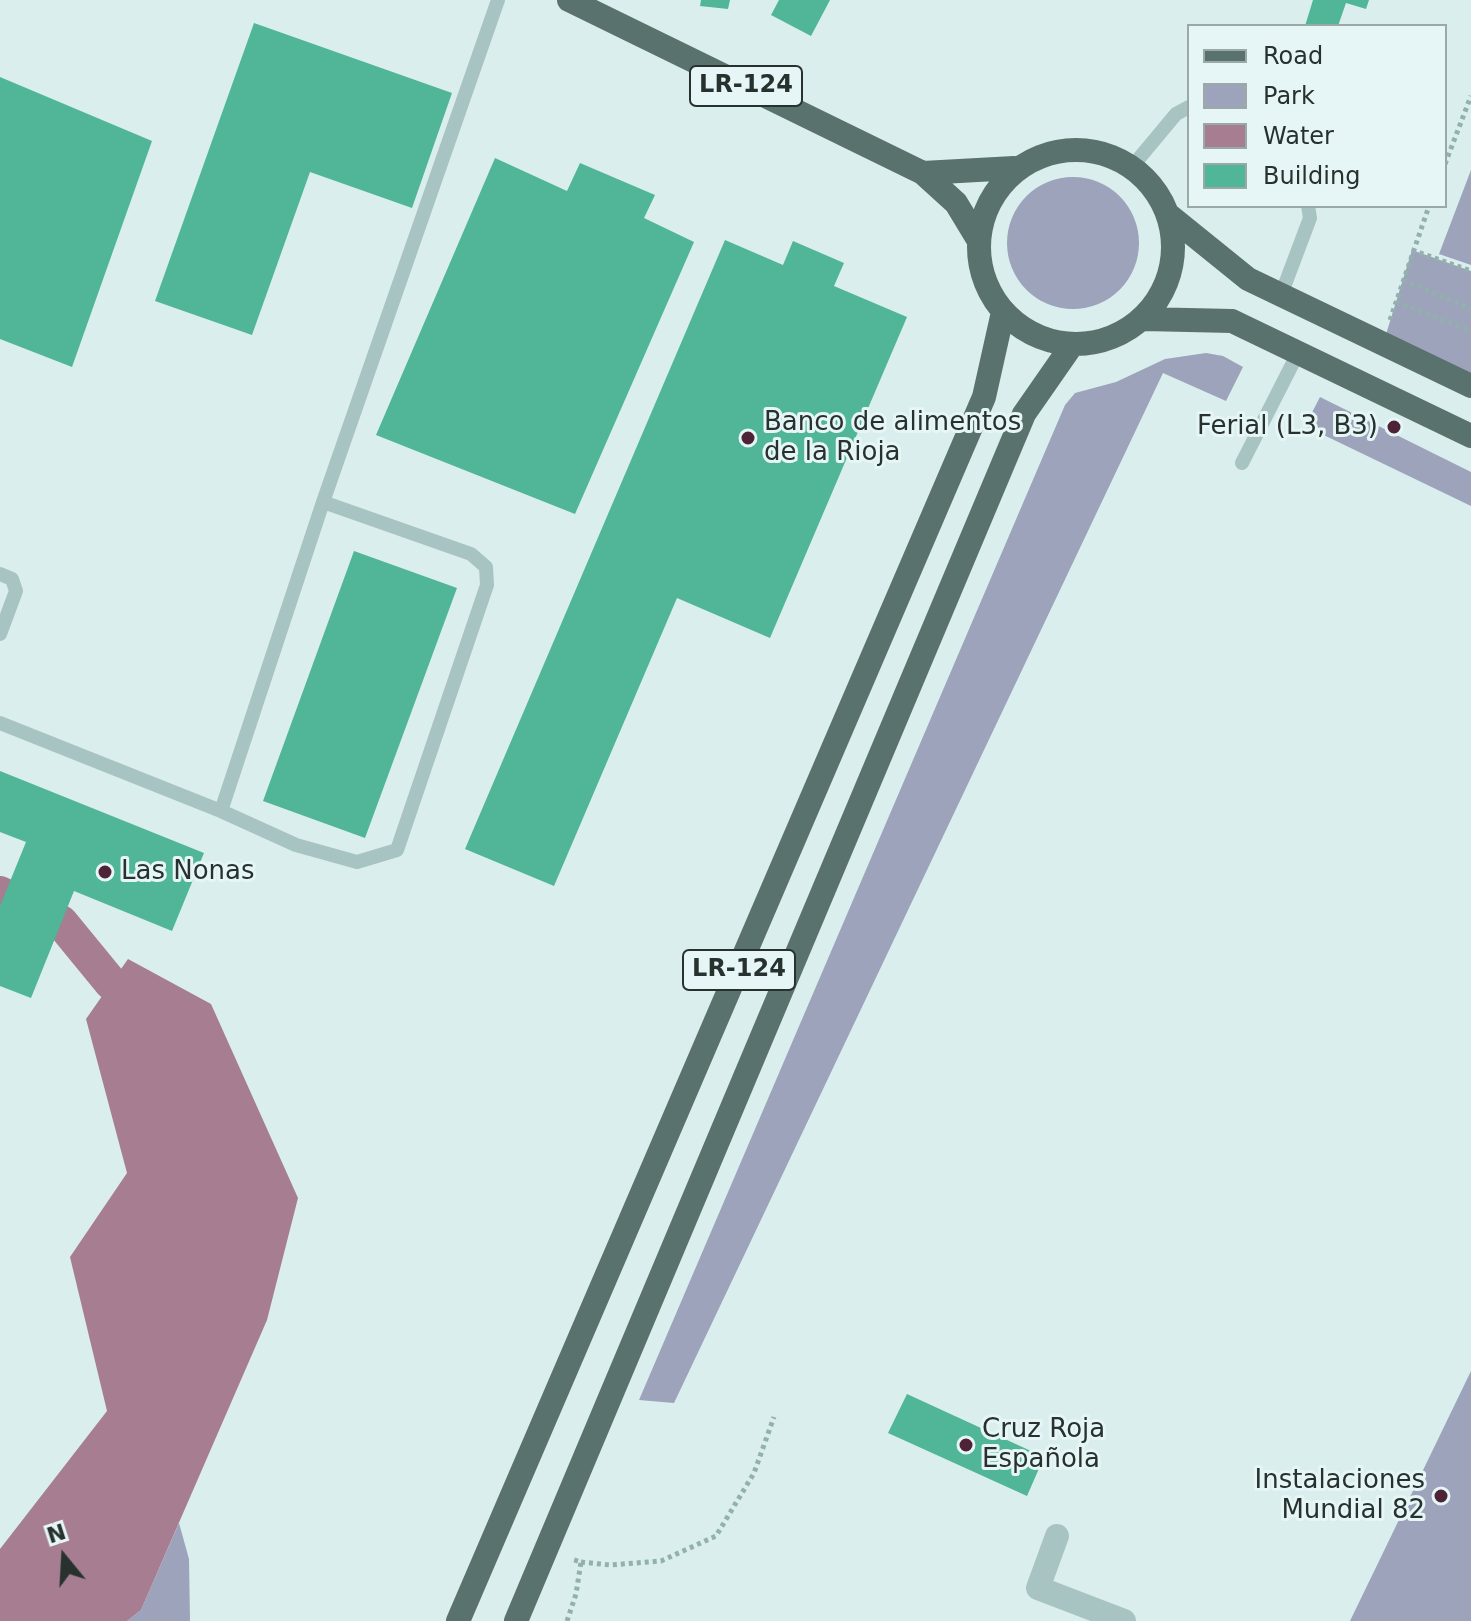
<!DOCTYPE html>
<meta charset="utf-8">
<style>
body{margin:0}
#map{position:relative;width:1471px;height:1621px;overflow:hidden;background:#daeeed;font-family:"DejaVu Sans",sans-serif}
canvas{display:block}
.legend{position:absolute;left:1187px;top:24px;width:260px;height:184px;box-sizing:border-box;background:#e6f6f6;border:2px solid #9aa8a6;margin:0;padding:10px 14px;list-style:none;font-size:24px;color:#27322f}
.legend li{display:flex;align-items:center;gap:16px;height:40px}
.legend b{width:40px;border:2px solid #9aa8a6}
.north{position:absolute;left:24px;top:1517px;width:80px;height:80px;-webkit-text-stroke:6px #e6f6f6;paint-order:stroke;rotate:342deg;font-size:22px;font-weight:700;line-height:32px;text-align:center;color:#27322f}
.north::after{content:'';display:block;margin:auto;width:28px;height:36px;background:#27322f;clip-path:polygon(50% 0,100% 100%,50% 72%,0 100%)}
</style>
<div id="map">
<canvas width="1471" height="1621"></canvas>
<ul class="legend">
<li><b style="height:10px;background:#5a726d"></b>Road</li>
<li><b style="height:22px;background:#9ca3bb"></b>Park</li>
<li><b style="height:22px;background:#a77d92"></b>Water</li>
<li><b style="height:22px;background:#50b697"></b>Building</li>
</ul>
<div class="north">N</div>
</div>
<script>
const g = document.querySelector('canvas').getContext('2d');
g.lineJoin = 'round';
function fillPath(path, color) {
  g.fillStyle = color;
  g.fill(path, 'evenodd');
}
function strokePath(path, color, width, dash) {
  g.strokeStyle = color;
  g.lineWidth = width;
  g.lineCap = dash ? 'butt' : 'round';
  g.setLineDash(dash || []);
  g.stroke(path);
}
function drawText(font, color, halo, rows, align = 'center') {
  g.font = font + ' "DejaVu Sans",sans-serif';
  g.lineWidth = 6;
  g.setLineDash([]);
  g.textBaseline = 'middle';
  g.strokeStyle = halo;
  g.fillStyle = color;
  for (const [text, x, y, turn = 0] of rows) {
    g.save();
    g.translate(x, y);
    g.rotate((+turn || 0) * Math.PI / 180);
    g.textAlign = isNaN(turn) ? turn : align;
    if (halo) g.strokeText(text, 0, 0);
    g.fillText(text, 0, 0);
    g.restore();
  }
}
fillPath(new Path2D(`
 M1471,170V265L1439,254Z
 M1007 243a66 66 0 1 1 132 0a66 66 0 1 1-132 0Z
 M1412,250L1471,271V386L1383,344Z
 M1206,353L1223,356L1243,367L1226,401L1163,373L674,1403L639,1400L1065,405L1075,393L1116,382L1165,359Z
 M1320,397L1471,472V506L1305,426Z
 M1471,1371V1621H1350Z
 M179,1523L189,1559L190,1621H127L141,1610Z`), '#9ca3bb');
fillPath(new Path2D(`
 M128,959L211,1004L298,1198L267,1320L141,1610L127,1621H0V1549L107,1411L70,1257L127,1173L86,1019Z`), '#a77d92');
strokePath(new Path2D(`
 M0,893L61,922L111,983`), '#a77d92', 34);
fillPath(new Path2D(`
 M701,0H730L728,9L700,6Z
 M779,0H830L811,36L771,15Z
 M1313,0H1369L1366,9L1346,3L1338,26H1305Z
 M254,23L452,93L412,208L310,172L252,335L155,301Z
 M0,77L152,141L72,367L0,339Z
 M495,158L567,191L580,163L655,195L644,218L694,242L575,514L376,435Z
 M725,240L783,265L793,241L844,263L834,286L907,317L770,638L677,598L554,886L465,849Z
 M354,551L457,588L365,838L263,801Z
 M0,771L204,853L172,931L74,891L31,998L0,986V906L26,842L0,832Z
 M907,1394L1044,1457L1027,1496L888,1433Z`), '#50b697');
strokePath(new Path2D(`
 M1445,164L1471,96
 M1412,250L1471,271
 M1403,280L1471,309
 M1396,302L1471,331
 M1390,320L1429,206
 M581,1562L610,1565L661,1561L716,1536L754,1473L774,1417
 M567,1621L576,1594L581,1562L571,1559`), '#92b0ac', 5, [4, 4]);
strokePath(new Path2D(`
 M1131,168L1176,114L1189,107
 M1281,295L1310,218L1308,206
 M1242,463L1298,353
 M0,574L12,579L16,591L0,634
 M0,723L221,811L296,845L357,862L397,850L487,585L486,567L471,554L323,502
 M221,811L323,502L498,0`), '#a8c4c2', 14);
strokePath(new Path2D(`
 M1057,1536L1038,1588L1124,1621`), '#a8c4c2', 24);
strokePath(new Path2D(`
 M569,0L923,173L1014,168
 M979 247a97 97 0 1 1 194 0a97 97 0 1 1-194 0Z
 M923,173L956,203L979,241
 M1170,216L1248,279L1471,386
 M1144,319L1232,321L1471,436
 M458,1621L984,397L1003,312
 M516,1621L1024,414L1072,345`), '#5a726d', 24);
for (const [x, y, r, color] of [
 [1394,427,8,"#4e2237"],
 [748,438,8,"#4e2237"],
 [105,872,8,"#4e2237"],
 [966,1445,8,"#4e2237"],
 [1441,1496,8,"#4e2237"]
]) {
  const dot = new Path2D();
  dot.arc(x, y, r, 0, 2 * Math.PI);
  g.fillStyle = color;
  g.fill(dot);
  strokePath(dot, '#e6f6f6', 3);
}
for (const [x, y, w] of [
 [746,86,112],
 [739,970,112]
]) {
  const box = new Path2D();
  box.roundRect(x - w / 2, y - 20, w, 40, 6);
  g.fillStyle = '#e6f6f6';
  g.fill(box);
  strokePath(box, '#27322f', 2);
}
drawText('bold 24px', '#27322f', null, [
 ["LR-124",746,86],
 ["LR-124",739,970]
]);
drawText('26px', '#27322f', '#e6f6f6', [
 ["Banco de alimentos",764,423],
 ["de la Rioja",764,453],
 ["Ferial (L3, B3)",1378,427,"right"],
 ["Las Nonas",121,872],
 ["Cruz Roja",982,1430],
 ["Española",982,1460],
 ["Instalaciones",1425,1481,"right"],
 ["Mundial 82",1425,1511,"right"]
], 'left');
</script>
